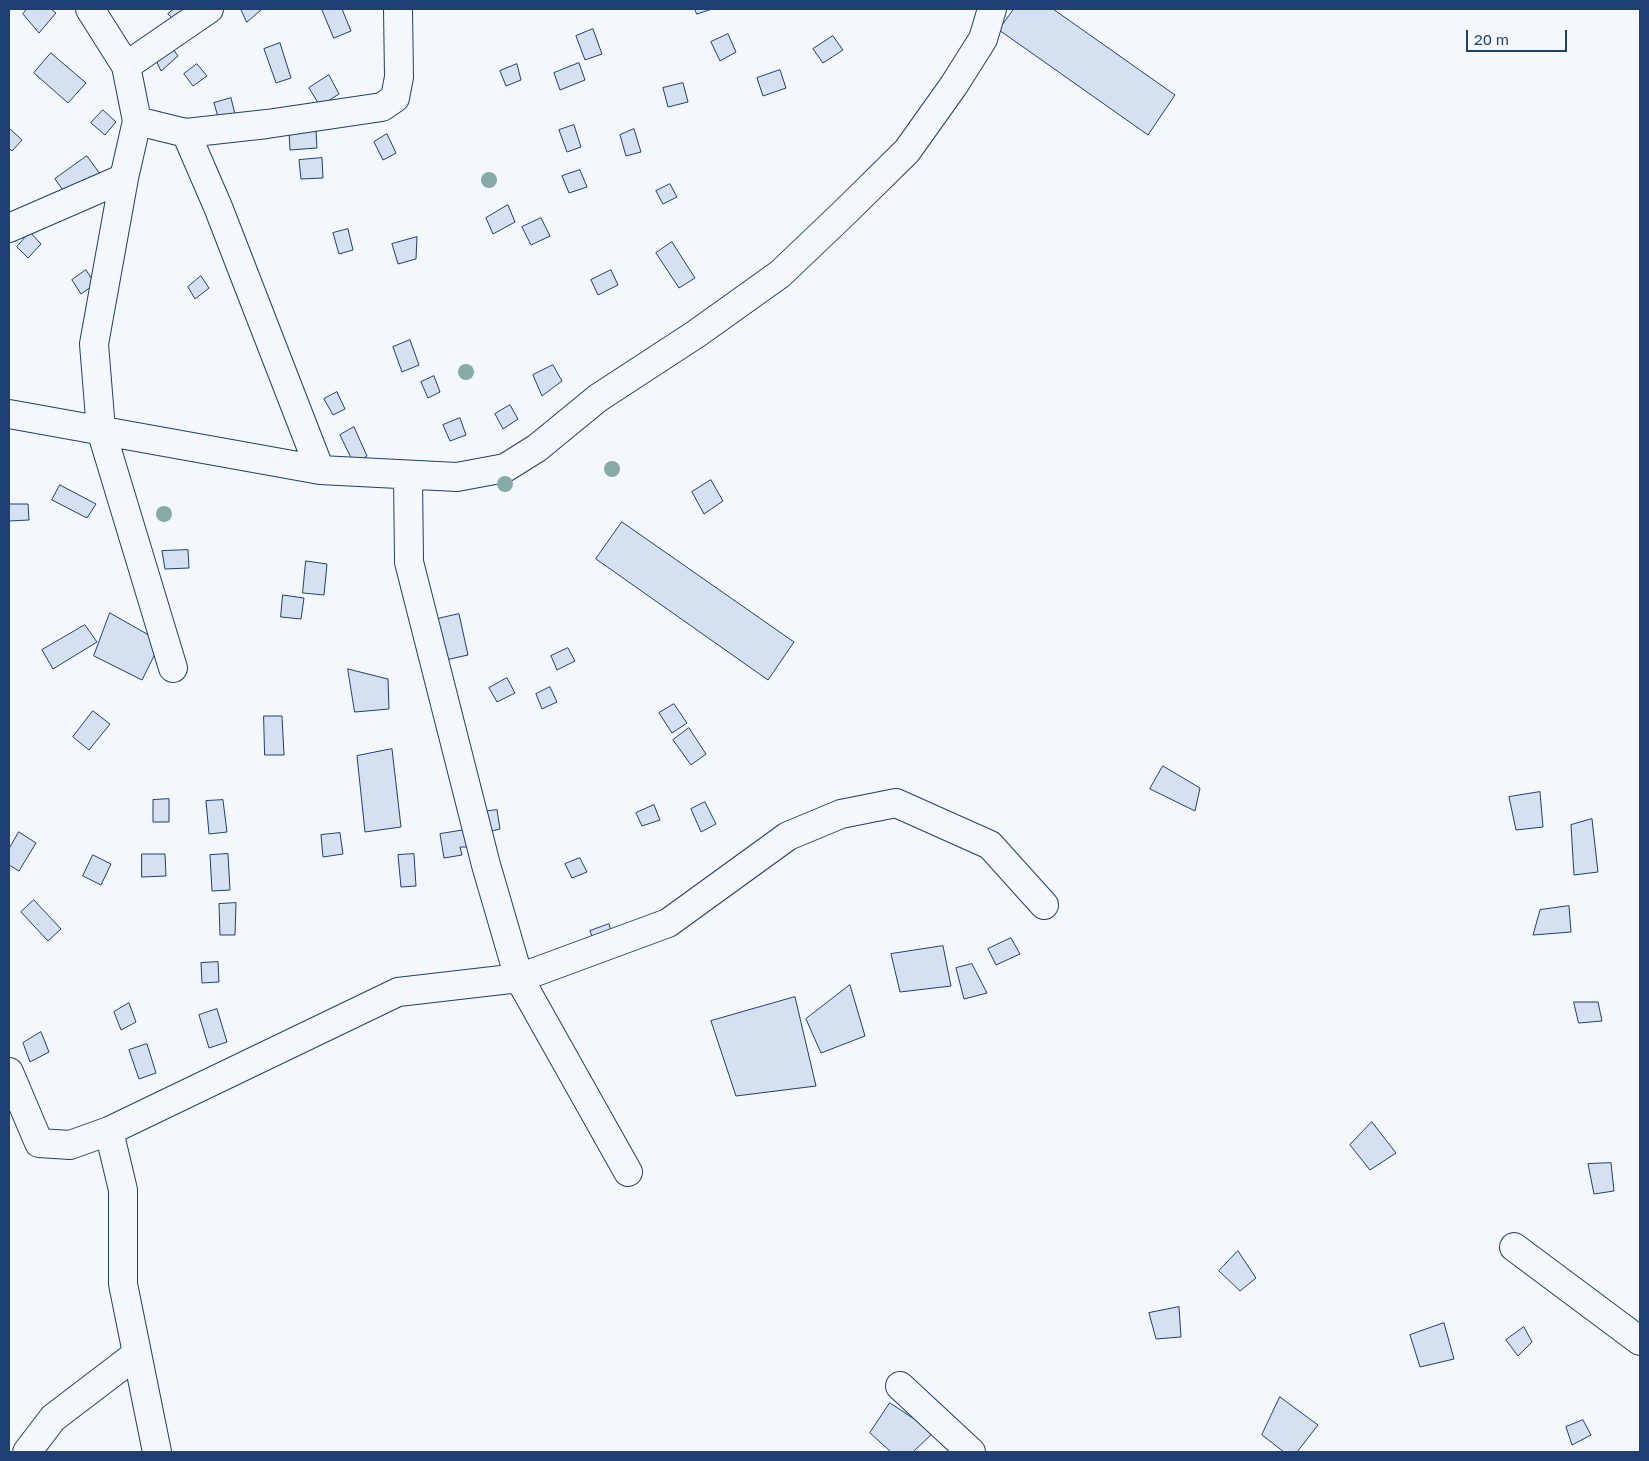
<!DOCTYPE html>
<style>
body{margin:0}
#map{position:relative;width:1649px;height:1461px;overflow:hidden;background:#f4f7fb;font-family:"Golos Text",sans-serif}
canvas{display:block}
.frame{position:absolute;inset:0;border:10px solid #1d3f73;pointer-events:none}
.scale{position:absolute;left:1466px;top:30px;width:101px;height:22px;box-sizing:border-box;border:2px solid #1d3f73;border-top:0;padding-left:6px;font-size:15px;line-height:18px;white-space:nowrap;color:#1d3f73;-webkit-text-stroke:4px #f4f7fb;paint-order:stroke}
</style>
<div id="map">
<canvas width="1649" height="1461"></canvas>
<div class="frame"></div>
<div class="scale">20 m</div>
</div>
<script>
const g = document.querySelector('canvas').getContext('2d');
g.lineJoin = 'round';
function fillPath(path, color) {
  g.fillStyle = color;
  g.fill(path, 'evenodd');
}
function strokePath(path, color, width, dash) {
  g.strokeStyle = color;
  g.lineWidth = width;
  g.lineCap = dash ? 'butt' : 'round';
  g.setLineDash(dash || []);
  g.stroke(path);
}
const building = new Path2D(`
 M27,9H51L56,13L39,33L23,14Z
 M174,9H190L179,25L168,14Z
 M241,9H261V10L247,22Z
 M322,9H342L351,31L334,38Z
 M695,9H712L697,14Z
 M1014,9H1053L1175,95L1148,135L999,30Z
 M593,29L602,54L585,60L576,36Z
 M728,34L736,52L720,61L711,42Z
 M833,36L843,50L823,63L813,49Z
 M168,42L178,56L161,71L153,54Z
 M280,43L291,78L276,83L264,49Z
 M51,53L86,83L68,103L34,73Z
 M579,63L585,80L560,90L554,73Z
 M197,64L207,76L193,86L184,74Z
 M517,64L521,80L506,86L500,71Z
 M780,70L786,88L763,96L757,78Z
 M329,75L339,94L320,106L309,88Z
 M683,83L688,102L668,107L663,88Z
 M231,98L236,118L220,124L214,103Z
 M103,110L116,122L105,135L91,123Z
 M574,125L581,147L567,152L559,130Z
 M9,128L22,140L12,151L9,148Z
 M634,129L641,152L626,156L620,135Z
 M316,130L317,148L290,150L289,132Z
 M387,134L396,153L383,160L374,142Z
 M87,156L100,174L68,197L55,179Z
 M322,158L323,178L301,179L299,160Z
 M580,170L587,187L569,193L562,176Z
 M670,184L677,197L663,204L656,191Z
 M508,205L515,222L493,234L486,218Z
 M541,218L550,236L531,245L522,227Z
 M348,229L353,250L339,254L333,233Z
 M30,232L41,244L28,258L17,247Z
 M417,237L416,259L398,264L392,244Z
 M672,242L695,278L679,288L656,253Z
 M86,270L95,284L81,294L72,280Z
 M611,270L618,285L598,295L591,280Z
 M201,276L209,288L195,299L188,287Z
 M410,340L419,365L402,372L393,347Z
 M553,365L562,381L542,396L533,375Z
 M434,376L440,392L428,398L421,382Z
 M337,392L345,409L333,415L324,399Z
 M510,405L518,419L503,429L495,414Z
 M460,418L466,435L450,441L443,425Z
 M354,427L367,456L354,464L340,435Z
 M711,480L723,501L704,514L692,492Z
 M60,485L96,504L87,518L52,500Z
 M9,504H28L29,520L9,521Z
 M622,522L794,642L768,680L596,559Z
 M188,550L189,568L165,569L162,551Z
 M306,561L327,564L324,595L303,593Z
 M283,595L304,598L301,619L281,617Z
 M110,613L161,642L142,680L94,656Z
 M459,614L468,655L441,661L433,620Z
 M85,625L97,642L53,669L42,650Z
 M568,648L575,661L557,670L551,656Z
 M348,669L388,679L389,709L355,712Z
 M507,678L515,693L497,702L489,688Z
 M550,687L557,702L542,709L536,694Z
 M674,704L687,723L672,733L659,713Z
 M93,711L110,724L89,750L73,737Z
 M264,716H282L284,755H265Z
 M689,728L706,754L691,765L673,740Z
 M392,749L401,827L365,832L357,756Z
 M1163,766L1200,788L1195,811L1150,789Z
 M1540,792L1543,827L1516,830L1509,797Z
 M169,799V822H153V800Z
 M223,800L227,832L209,834L206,801Z
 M705,802L716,824L701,832L691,809Z
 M654,805L660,820L642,826L636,813Z
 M497,810L500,829L483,833L480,812Z
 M1592,819L1598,872L1574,875L1571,825Z
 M465,830L467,847H460L462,855L444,858L440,834Z
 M19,832L36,843L19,871L9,865V849Z
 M340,833L343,854L323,857L321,835Z
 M142,854H165L166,876L142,877Z
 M228,854L230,890L212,891L210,855Z
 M414,854L416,886L401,887L398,855Z
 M93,855L111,864L101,885L83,876Z
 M580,858L587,872L572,878L565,864Z
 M34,900L61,929L48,941L21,912Z
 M236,903L235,935H220L219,904Z
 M1569,906L1571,932L1533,935L1540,910Z
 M609,924L613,937L595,944L590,931Z
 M1011,938L1020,954L996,965L988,949Z
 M943,946L951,986L900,992L891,954Z
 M218,962L219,982L202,983L201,963Z
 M972,964L987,993L964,999L956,968Z
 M850,985L865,1036L821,1053L806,1019Z
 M795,997L816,1086L736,1096L711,1021Z
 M1574,1002H1598L1602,1021L1579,1023Z
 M129,1003L136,1022L121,1030L114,1012Z
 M217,1009L227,1042L209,1048L199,1015Z
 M41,1032L49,1052L30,1062L23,1043Z
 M147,1044L156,1073L139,1079L129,1050Z
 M1372,1122L1396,1153L1370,1170L1350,1145Z
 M1611,1163L1614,1191L1594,1194L1588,1164Z
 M1238,1251L1256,1278L1240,1291L1219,1271Z
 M1179,1307L1181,1337L1156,1339L1149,1313Z
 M1444,1323L1454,1359L1420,1367L1410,1335Z
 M1524,1327L1532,1342L1518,1356L1506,1340Z
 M1280,1397L1318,1425L1297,1452H1284L1262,1435Z
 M890,1403L934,1432L913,1452H891L870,1433Z
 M1583,1420L1591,1435L1572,1445L1566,1427Z`);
fillPath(building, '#d5e0f0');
strokePath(building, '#1d3f73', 1);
const minor = new Path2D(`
 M90,9L126,66L137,121L186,133L218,207L320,470L457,477L505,468L537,448L598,398L696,334L780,274L844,213L907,151L954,85L983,39L992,9
 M126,66L209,9
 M137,121L124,178L94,344L101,430L173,668
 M186,133L267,124L382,107L395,98L399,77L398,9
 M9,228L124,178
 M9,414L320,470
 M408,476L409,562L486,865L519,978L628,1172
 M9,1072L39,1143L70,1145L109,1131L398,992L519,978L668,923L788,836L841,814L896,803L990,845L1044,905
 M109,1131L123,1190V1284L157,1452
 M1514,1247L1640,1341
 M900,1386L971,1452
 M27,1452L53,1418L137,1354`);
strokePath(minor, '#1d3f73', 30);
strokePath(minor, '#f4f7fb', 28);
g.fillStyle = '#86aba6';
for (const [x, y] of [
 [489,180],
 [466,372],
 [612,469],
 [505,484],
 [164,514]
]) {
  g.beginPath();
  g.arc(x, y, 8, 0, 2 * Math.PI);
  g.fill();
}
</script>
